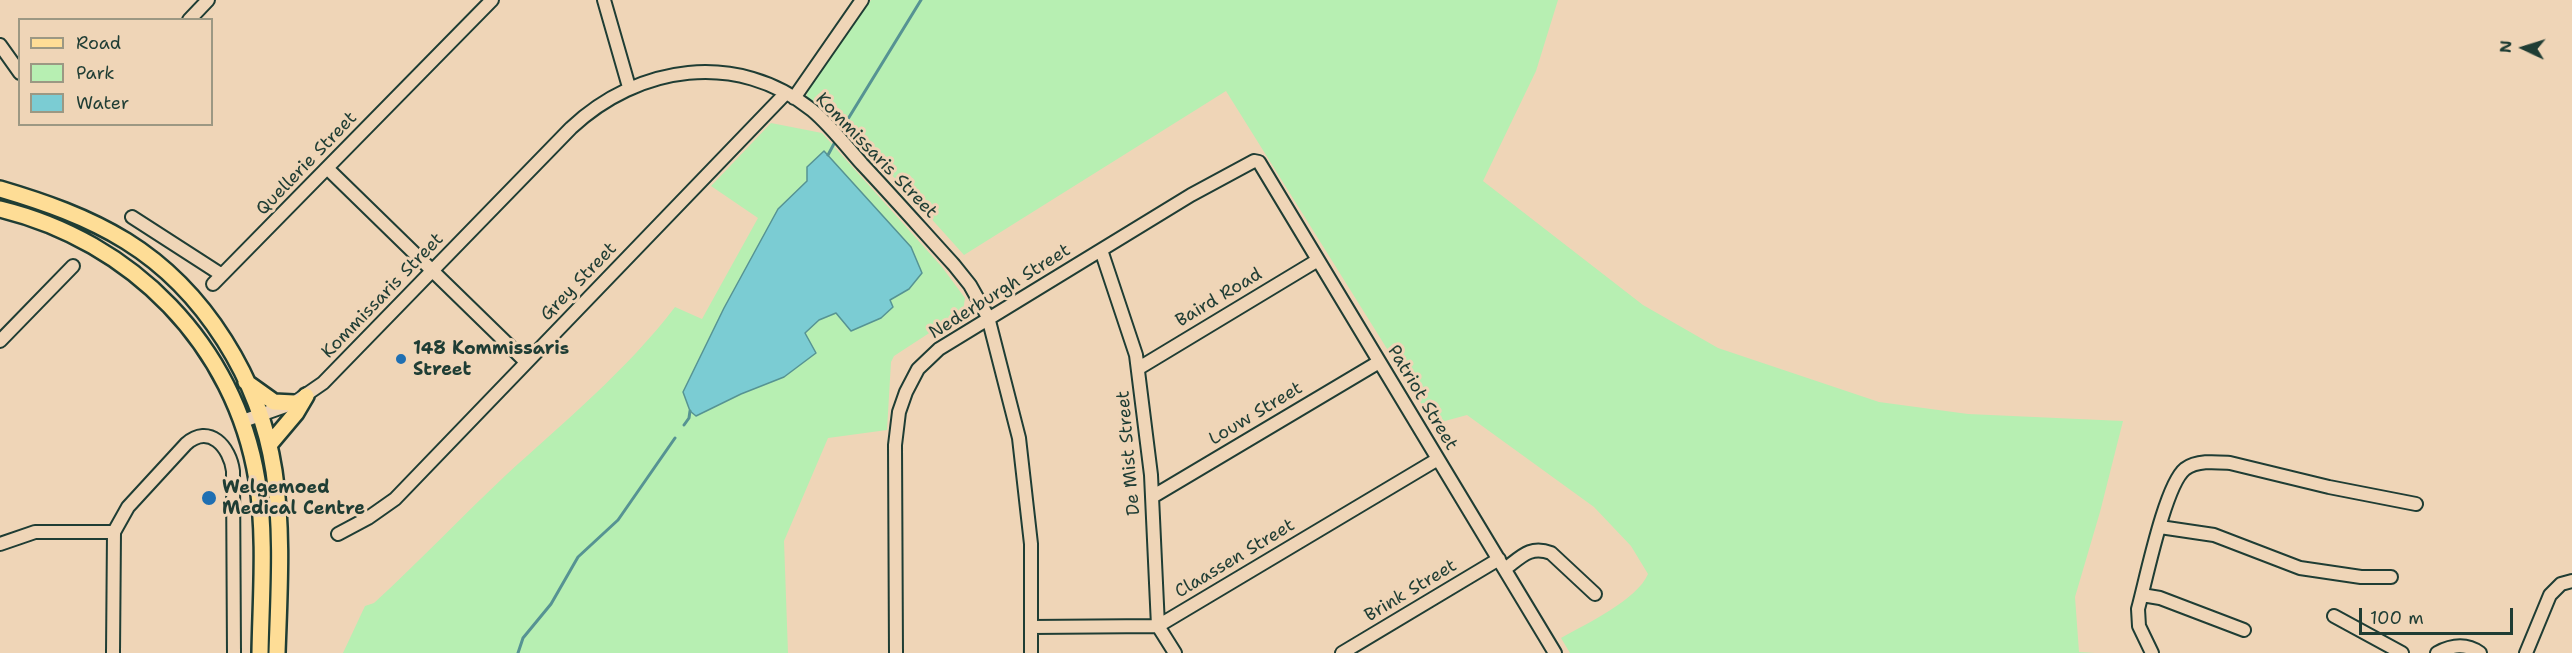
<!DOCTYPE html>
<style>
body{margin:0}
#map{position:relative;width:2572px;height:653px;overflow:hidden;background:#efd5b7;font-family:"Shantell Sans",sans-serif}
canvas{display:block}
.legend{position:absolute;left:18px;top:18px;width:195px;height:108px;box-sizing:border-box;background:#efd5b7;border:2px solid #9c9883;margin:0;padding:8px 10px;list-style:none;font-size:18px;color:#1f3d34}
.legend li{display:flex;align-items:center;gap:12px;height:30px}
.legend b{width:30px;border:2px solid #9c9883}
.north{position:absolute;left:2494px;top:18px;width:60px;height:60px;-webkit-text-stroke:4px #efd5b7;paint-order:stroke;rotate:274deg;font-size:16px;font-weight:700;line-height:24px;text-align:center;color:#1f3d34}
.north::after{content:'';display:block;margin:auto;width:21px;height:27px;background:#1f3d34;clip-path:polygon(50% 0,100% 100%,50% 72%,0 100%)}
.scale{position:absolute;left:2359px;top:608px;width:154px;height:27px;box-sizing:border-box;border:3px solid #1f3d34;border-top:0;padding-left:8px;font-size:18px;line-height:21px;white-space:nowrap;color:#1f3d34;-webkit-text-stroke:4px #efd5b7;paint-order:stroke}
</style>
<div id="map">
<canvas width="2572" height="653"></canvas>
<ul class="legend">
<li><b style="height:8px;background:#fedd96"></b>Road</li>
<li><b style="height:16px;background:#b7efb2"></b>Park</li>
<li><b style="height:16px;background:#7bccd3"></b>Water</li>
</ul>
<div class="north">N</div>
<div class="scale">100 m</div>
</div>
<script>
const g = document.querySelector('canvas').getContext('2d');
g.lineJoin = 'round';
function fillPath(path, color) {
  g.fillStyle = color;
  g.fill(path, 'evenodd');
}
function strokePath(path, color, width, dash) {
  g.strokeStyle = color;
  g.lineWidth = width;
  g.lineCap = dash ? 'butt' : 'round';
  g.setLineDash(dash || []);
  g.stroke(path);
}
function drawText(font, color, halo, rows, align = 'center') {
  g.font = font + ' "Shantell Sans",sans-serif';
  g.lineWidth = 6;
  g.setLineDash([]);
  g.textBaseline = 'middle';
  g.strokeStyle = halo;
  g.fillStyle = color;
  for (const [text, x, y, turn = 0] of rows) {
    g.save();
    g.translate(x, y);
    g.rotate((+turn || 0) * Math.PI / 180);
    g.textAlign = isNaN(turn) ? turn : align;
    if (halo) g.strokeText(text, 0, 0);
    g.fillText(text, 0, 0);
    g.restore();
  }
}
fillPath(new Path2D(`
 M871,0H1558L1536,71L1483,181L1643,305L1718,348L1879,402L1968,414L2123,421L2100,512L2075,597L2079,652L2095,653H1570L1561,638C1586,624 1637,600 1648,574L1631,546L1594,507L1467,415L1434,424L1226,91L964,255L863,143L852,145C844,133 808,103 807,97C804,86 861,15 871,0Z
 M771,123L822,133L942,267L965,298L963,311L894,356L891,362L887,430L828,438L784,541L788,653H343L365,606L374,603C419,562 461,517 506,475C564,422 627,370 675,307L702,319L758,218L711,186Z`), '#b7efb2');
const water = new Path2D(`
 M824,151L911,247L922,273L909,289L890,300L893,307L881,318L851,331L836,313L819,320L805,333L816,353L784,377L741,394L696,416L690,411L683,392L724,308L778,209L807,181V167Z`);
fillPath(water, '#7bccd3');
strokePath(water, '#569393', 1.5);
strokePath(new Path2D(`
 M840,132L921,0
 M828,155L836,140
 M684,425L689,418L690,411
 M518,653L523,638L551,604L578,557L618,520L675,438`), '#569393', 3);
const minor = new Path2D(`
 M604,0L629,87
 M189,20L208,0
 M0,45L20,73
 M794,98L862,0
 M328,169L526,362
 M132,217L222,275
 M1101,250L1136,355L1151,475L1158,626L1175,653
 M213,284L492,0
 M0,341L73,266
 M1139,368L1318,260
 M243,421L294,403L323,383L571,128C638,65 737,50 812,110C830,125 846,146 862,164C893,197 923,231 954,265L970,285L988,317L1019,438L1031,544V653
 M1152,497L1379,362
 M2160,527L2214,535L2300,568L2361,577H2391
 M338,534L368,518L395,499L785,94
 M0,544L35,532H114
 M1505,569C1521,557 1530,545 1551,553L1595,594
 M2142,595L2160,598L2244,630
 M2334,616L2402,653
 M1031,627L1158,626L1438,459
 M113,653L114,532L128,507L186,444C209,423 230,447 233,471L234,653
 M896,653L895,445L899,412L906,392L918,369L939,349L1191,195L1254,161L1259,162L1555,653
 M1342,653L1499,559
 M2152,653L2139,626L2138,609C2146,580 2165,485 2185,469C2197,460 2216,462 2230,463L2329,487L2416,504
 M2437,653C2452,645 2466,643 2480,653
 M2526,653L2550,595L2561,584L2572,581`);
const major = new Path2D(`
 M0,189C44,202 87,217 126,241C205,290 260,380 274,471C283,531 279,593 277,653
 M0,209C132,241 235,345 257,480C266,536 261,596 260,653
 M246,382L274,402L294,403
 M269,445L296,413L306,396`);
strokePath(minor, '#1f3d34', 16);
strokePath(major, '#1f3d34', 20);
strokePath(minor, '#efd5b7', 12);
strokePath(major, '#fedd96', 15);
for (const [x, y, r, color] of [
 [401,359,6,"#1f6fb2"],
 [209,498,8,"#1f6fb2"]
]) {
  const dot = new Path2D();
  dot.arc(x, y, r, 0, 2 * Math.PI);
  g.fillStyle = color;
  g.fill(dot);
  strokePath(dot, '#efd5b7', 2);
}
drawText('18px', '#1f3d34', '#efd5b7', [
 ["Kommissaris Street",876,156,46],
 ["Quellerie Street",307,164,-46],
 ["Grey Street",579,282,-46],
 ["Nederburgh Street",1000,292,-32],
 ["Kommissaris Street",383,296,-46],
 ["Baird Road",1219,298,-31],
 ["Patriot Street",1422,398,59],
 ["Louw Street",1256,414,-31],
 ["De Mist Street",1129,453,-95],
 ["Claassen Street",1235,559,-31],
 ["Brink Street",1411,591,-31]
]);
drawText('bold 18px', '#1f3d34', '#efd5b7', [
 ["148 Kommissaris",413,349],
 ["Street",413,370],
 ["Welgemoed",222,488],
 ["Medical Centre",222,509]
], 'left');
</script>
